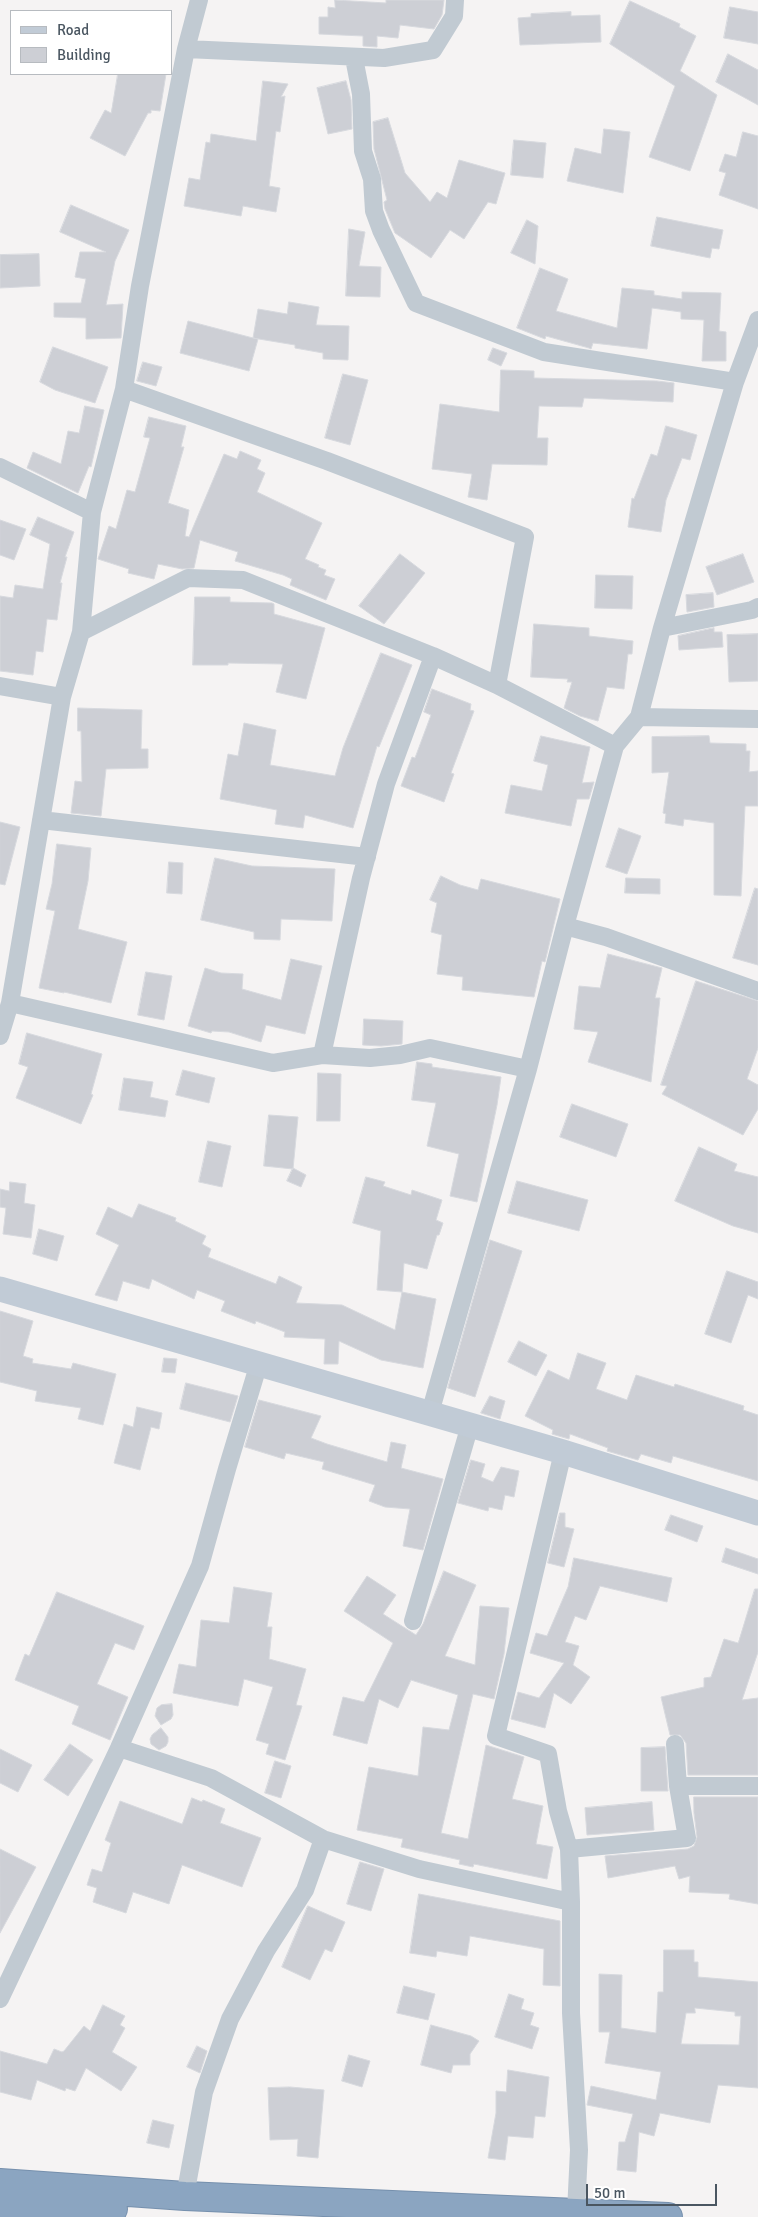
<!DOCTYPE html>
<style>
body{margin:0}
#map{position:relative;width:758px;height:2217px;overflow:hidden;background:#f5f3f3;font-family:Signika,sans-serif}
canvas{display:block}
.legend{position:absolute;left:10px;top:10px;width:162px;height:65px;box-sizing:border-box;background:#fff;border:1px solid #b7bbc0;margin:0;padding:6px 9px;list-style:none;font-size:15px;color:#4a5661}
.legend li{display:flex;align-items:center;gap:10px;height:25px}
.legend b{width:25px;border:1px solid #b7bbc0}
.scale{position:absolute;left:586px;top:2184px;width:131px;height:22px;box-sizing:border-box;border:2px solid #4a5661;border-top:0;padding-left:6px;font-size:15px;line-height:18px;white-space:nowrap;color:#4a5661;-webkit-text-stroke:4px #fff;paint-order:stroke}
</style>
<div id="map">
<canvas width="758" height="2217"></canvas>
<ul class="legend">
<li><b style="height:6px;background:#c1cbd6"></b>Road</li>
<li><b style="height:14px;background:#cdcfd5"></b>Building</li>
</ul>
<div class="scale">50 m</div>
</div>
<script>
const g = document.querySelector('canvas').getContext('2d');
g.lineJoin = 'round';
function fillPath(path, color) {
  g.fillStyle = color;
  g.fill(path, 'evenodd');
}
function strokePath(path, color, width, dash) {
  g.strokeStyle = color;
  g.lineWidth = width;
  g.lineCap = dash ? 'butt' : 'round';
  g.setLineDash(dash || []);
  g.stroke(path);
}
const building = new Path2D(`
 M335,0L386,3V0H444L442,15L434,29L400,25L398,38L377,36V47L363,46V36L319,34V17H328V7L335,8Z
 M630,1L680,24L679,27L696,36L680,71L717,95L690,171L649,157L675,86L610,44Z
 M730,7L758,12V44L724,38Z
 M571,12V16L600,15L601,42L520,45L518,18L531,17V14Z
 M728,54L758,70V105L716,82Z
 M118,74H166L160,111L151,110V113H148L125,156L90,138L105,110L111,113Z
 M263,81L288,84L281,97L285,96L280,132L276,131L269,186L280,188L276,212L243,206L241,216L184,206L189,178L200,180L206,142L210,143L211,134L256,141Z
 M346,81L351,100L352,129L328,134L317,88Z
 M388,118L405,173L430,202L437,192L447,198L459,160L505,173L496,204L488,202L464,239L450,230L431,258L395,233L385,209L384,202L387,200L374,149L373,122Z
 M604,129L630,132L623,193L567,181L575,148L601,154Z
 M743,132L758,136V209L719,195L726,173L719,171L725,154L736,157Z
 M514,140L546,143L543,178L511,175Z
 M71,205L129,230L115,261L106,305L123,304L121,338L86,339V318L54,317V303H81L86,279L75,277L80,252H106L60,232Z
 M657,217L723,230L719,249L712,248L710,258L651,246Z
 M527,220L538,226L535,264L511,253Z
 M349,229L365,232L359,266L381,267L380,297L346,296Z
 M39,254L40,286L0,288V255Z
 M540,268L568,279L556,311L617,328L622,288L654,291V295L682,299V292L721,293L719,331L726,332V361H702L704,320L681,319V312L652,308L647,349L593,343L591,349L589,348L546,336L545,339L517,328Z
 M289,302L319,307L316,325L349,326L348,360L323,359V353L295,348V345L253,338L258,339L249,371L180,353L188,321L253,338L258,309L287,314Z
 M53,347L108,367L95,403L55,390L40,382Z
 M493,348L507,353L501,366L488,360Z
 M143,362L162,367L156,386L137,381Z
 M501,370L534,371V378L657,381L674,383L673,402L584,398L582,407L539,406L537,438H548L547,465L492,464L487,500L468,497L472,474L432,469L440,404L499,412Z
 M343,374L368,380L350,445L325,438Z
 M85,406L104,410L91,467L89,466L78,493L27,468L33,452L61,464L68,431L79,433Z
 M149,417L186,426L181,447H184L168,503L189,510L185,536L189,537L224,454L237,459L240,451L261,460L257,469L265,473L257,492L322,523L305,559L319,565L318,567L326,570L324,575L335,579L326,600L290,585L292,579L283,575L235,561L238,552L200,540L194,568L182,569L158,564L154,579L128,573L129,569L98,559L109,526L116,529L127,490L135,492L150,438L144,437Z
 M666,426L697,435L690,460L682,458L666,500L661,532L628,527L632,498L634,499L651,454L657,456Z
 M38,517L74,532L65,557H67L60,583H62L57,620L47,619L43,652L36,651L33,675L0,671V596L13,598L15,585L43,589L50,544L30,535Z
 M0,520L26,529L14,560L0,555Z
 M400,554L425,573L384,624L359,606Z
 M743,554L754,582L717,595L706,567Z
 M596,575L633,576L632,609L595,608Z
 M713,593L714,607L687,612L686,595Z
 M195,597H230V602L272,603L274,604V614L325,628L306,699L276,692L283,664L228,663V665H193Z
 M534,624L589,628V636L633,641L632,654H628L624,689L607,687L598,721L580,716L564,708L572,682H567L568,679L531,677Z
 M714,628V632H722L723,647L679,650L678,636Z
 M758,634V681L729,682L727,635Z
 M381,653L412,665L379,747L377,746L353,828L305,815L303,828L275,824L277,810L220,799L228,754L238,756L244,723L276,730L270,765L335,776L343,748Z
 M432,689L471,704L470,710L474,711L451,773L454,774L444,802L401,786L412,757L415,758L431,715L424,712Z
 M78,708L142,710L141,749H148V768L106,769L101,816L71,813L75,781L82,782L81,731H78Z
 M541,736L590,747L582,783L594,782L589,799H577L571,826L505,813L511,785L542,791L548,765L534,761Z
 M709,736L710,743L746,744V751H750L749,772L758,771V806H745L741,896L714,895V823L684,819L683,826L665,823L666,814L663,813L669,772L652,773V737Z
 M0,822L20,827L5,885L0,884Z
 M619,828L641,836L627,874L606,867Z
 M57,844L91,848L88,881L78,929L127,942L111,1003L64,992V993L39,988L55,911L46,909L52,884Z
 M215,858L252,866L335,869L332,921L281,919L280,940L254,939V932L201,920Z
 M169,862L183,863L182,894L167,893Z
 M441,876L460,885L478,890L481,879L560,899L545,962L542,961L534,997L462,990L463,977L437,974L442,935L431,932L437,903L430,900Z
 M626,878L660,879V894L625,893Z
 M755,888L758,889V965L733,958Z
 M608,954L662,968L655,998H660L651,1082L588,1062L598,1032L574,1029L579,986L600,988Z
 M291,959L322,966L305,1034L266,1025L261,1042L229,1032L212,1031L211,1033L188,1026L205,968L221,973L243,974L242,989L281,1000Z
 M146,972L172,976L164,1020L138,1015Z
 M696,981L758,1001V1048L747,1079L758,1085V1109L743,1135L662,1094L667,1086L661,1085Z
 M364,1019L403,1021L402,1044L381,1046L363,1045Z
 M27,1033L102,1054L91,1094L93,1095L81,1124L16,1098L28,1067L19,1064Z
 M417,1062L432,1064V1067L501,1077L497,1105L477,1202L450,1196L459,1154L427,1146L436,1103L412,1100Z
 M183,1070L215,1078L209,1103L176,1095Z
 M318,1073L341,1074L340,1121H317Z
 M124,1078L153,1082L150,1097L168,1101L165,1117L119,1110Z
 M572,1104L628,1124L616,1157L560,1137Z
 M269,1115L298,1117L293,1169L264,1166Z
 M208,1141L231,1146L222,1187L199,1182Z
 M699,1147L737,1164L734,1171L758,1177V1233L733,1226L675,1201Z
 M293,1168L306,1175L301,1187L287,1181Z
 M366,1177L385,1182L383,1186L411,1195L412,1190L442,1200L436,1220L443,1223L439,1235H437L427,1269L404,1263L402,1292L377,1290L381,1231L353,1223Z
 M517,1181L588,1200L579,1231L508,1213Z
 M10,1182L26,1184L24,1203L35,1205L31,1238L3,1234L6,1208L0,1207V1189L9,1191Z
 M139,1204L176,1218L175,1221L206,1236L202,1244L211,1249L208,1257L276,1284L279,1276L302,1287L296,1303L342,1305L395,1330L402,1292L436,1299L423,1368L381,1360L339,1341L338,1364H324L325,1339L284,1337L285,1332L256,1321L255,1324L221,1311L225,1301L197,1290L194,1299L152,1279L149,1289L123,1281L117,1301L95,1295L119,1245L96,1234L108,1207L132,1218Z
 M39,1229L64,1236L57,1261L33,1254Z
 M490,1240L522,1251L475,1397L448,1388Z
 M727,1271L758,1282V1299L748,1295L731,1343L705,1334Z
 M0,1311L33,1321L23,1356L33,1359L32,1363L71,1369L73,1363L116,1374L103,1425L78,1419L81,1408L35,1401L37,1391L0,1382Z
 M519,1341L547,1355L536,1376L508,1362Z
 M578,1353L606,1363L596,1389L627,1400L636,1375L674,1387L675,1384L744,1406L743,1410L758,1415V1481L673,1456L671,1463L641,1454L638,1460L607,1451L608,1448L570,1434L569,1439L552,1434L553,1430L525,1416L548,1370L569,1380Z
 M164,1358L177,1359L175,1373L162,1372Z
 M186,1383L238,1396L230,1422L180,1409Z
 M490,1396L505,1401L500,1419L481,1413Z
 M259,1400L321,1416L311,1438L327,1444L387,1462L391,1442L406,1445L401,1468L443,1479L423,1550L403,1546L410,1509L385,1507L369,1501L375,1485L322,1469L324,1462L286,1453L284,1459L245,1447Z
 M137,1407L162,1413L159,1429L151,1427L140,1470L114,1463L124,1424L133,1427Z
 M471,1460L485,1464L481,1477L493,1482L501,1467L519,1471L514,1497L505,1495L502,1510L489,1507L488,1511L458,1503Z
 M560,1513H565V1527L574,1529L564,1567L548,1563Z
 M671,1515L703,1526L697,1542L665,1530Z
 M726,1548L758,1559V1574L722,1562Z
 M574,1558L672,1578L667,1602L600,1586L586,1620L575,1616L565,1642L579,1646L573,1665L590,1677L571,1704L554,1693L545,1728L511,1719L518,1692L539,1698L564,1663L530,1653L536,1633L547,1636L568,1587Z
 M444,1571L476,1585L445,1656L475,1665L480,1606L509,1608L504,1654L494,1699L473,1694L441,1833L468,1839L486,1745L524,1757L512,1799L543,1806L536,1844L553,1847L547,1879L474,1864L473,1867L459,1864L460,1860L401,1847L403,1839L357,1830L369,1767L418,1776L423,1727L449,1730L458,1695L411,1680L398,1708L379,1699L367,1744L333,1735L343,1697L364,1702L393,1643L344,1611L367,1576L396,1595L383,1614L416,1635L423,1624Z
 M234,1587L272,1593L267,1627H272L269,1659L306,1669L296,1705L302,1706L285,1760L266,1754L269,1744L256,1740L273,1687L244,1679L238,1706L173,1693L179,1664L196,1667L201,1620L229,1623Z
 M755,1589H758V1652L742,1700L758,1698V1775H688L686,1743L680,1735H670L661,1697L704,1687V1678L711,1677L724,1639L738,1643Z
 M57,1592L144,1626L134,1650L115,1643L97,1684L128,1697L110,1740L72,1724L79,1706L15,1680L25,1654L29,1656Z
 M172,1704L173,1715L171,1719L161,1725L155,1716L157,1708L161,1705Z
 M161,1728L168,1737V1742L166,1746L159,1750L151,1744L150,1739L152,1735Z
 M70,1744L93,1760L68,1796L44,1780Z
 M665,1747L668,1791H641V1748Z
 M0,1749L32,1765L18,1792L0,1783Z
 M275,1761L291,1766L281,1798L265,1793Z
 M694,1797H758V1904L729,1899L730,1894L689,1892L690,1876L679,1879L675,1866L608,1878L605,1856L688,1849L694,1846L697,1837L694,1813Z
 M192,1798L202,1802L203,1800L225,1809L220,1823L261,1838L242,1887L182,1865L169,1904L133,1892L126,1913L93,1902L97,1888L87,1885L92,1869L102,1872L111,1843L105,1840L120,1801L182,1824Z
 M652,1802L654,1830L587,1835L585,1808Z
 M0,1849L36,1867L0,1933Z
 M360,1862L384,1869L371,1911L347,1904Z
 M419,1894L560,1921V1986L543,1985L544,1949L470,1936L467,1956L437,1951L436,1957L410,1953Z
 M308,1906L345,1922L332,1952L325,1949L310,1980L282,1967Z
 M664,1950H694V1962H698V1977L758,1982V2088L718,2085L710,2123L660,2113L654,2136L639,2132L636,2172L617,2170L619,2142H625L633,2114L587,2105L591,2086L656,2100L661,2072L605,2063L610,2032H599V1974L622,1975L621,2028L656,2033L658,1992H663ZM695,2008L735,2012V2016H741L739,2045L681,2044L686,2013H695Z
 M404,1986L435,1994L428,2020L397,2013Z
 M509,1994L524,1999L521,2009L534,2013L530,2025L539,2028L532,2049L495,2037Z
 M103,2005L125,2016L120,2025L125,2028L112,2052L137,2067L121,2091L86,2068L75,2091L66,2088L65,2091L37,2080L31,2100L0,2092V2051L47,2064L54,2049L62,2052L64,2051L84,2026L90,2031Z
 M431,2025L471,2036L479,2041L470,2054V2065H453L451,2073L421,2065Z
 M197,2046L207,2051L200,2073L187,2067Z
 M349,2055L370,2061L362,2087L342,2081Z
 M508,2070L549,2077L545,2117L535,2116L533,2138L508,2136L505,2160L488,2158L496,2113V2091L506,2092Z
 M290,2087L324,2090L318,2158L297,2156L298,2139L270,2140L268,2088Z
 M153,2120L174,2125L169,2148L147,2143Z`);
fillPath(building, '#cdcfd5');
strokePath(building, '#d7d9de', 1);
const highway = new Path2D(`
 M0,2183L185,2196L668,2217
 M0,2205L113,2209`);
strokePath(highway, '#7690ad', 30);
strokePath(new Path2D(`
 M186,49L384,58L433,50L454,16L455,0
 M354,58L361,94L363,151L372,179L374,211L381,230L416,303L544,352L735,382
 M124,389L327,461L525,537L497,685
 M0,467L92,512
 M662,628L752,610L758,607
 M81,632L188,578L243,580L433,656L497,685L615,746
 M0,686L62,697
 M639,717L758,719
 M41,820L367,857
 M565,926L606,937L758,991
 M10,1003L273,1063L322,1055L370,1058L400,1055L430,1048L528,1069
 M0,1036L10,1003L62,697L81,632L92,512L124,389L140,286L186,49L199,0
 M322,1055L361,878L386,784L433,656
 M430,1413L528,1069L565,926L615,746L639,717L662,628L735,382L758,320
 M563,1452L496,1736L548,1754L558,1811L569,1849L571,1902
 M413,1621L470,1425
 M119,1748L211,1778L323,1839L305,1890L266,1951L230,2019L204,2092L185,2196
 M678,1786H758
 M323,1839L419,1869L571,1902V2013L579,2150L576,2212
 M569,1849L687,1838L678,1786L675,1744
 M0,1999L119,1748L200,1566L227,1469L259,1363`), '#c1cad2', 18);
strokePath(new Path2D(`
 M0,1289L563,1452L758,1513`), '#c1cbd6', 25);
strokePath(highway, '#8ba5c1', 28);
</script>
